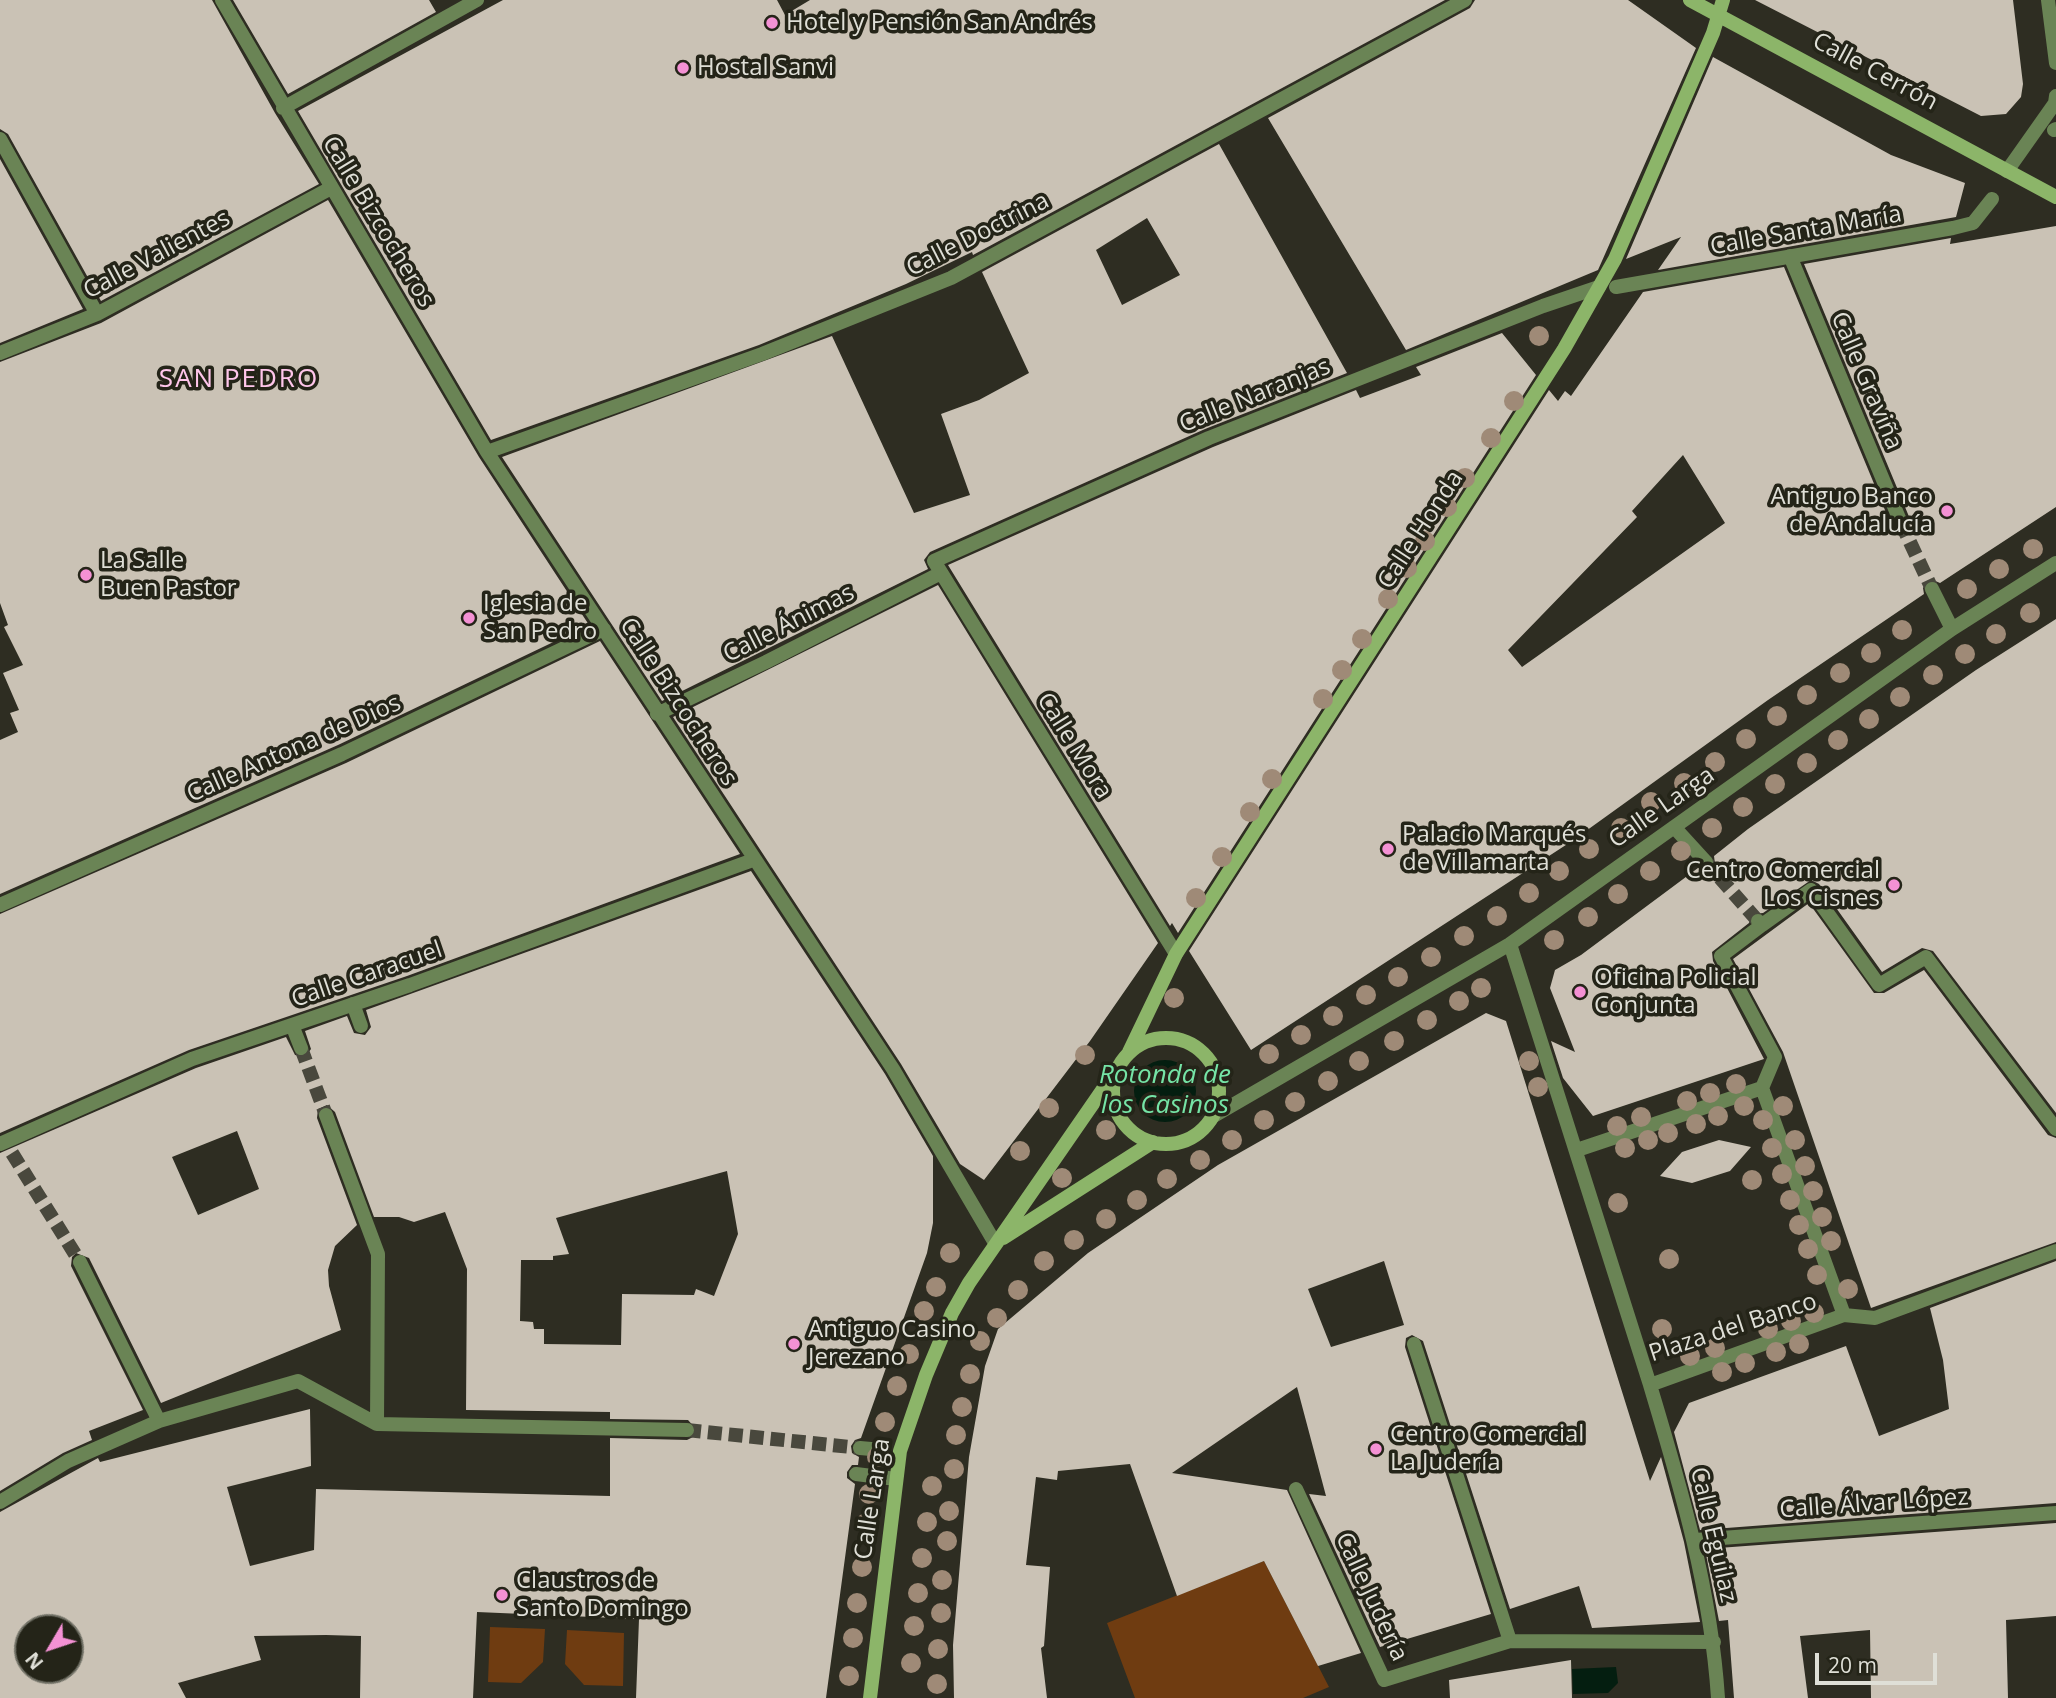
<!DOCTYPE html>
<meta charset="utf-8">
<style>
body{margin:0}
#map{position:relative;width:2056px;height:1698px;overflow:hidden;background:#2e2d22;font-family:"Open Sans",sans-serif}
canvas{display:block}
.north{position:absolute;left:14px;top:1614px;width:70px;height:70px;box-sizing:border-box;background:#242418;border:2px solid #6f6f64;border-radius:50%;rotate:231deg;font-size:19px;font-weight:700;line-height:28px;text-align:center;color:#dfdfd7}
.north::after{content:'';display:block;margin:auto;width:24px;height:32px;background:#f491d4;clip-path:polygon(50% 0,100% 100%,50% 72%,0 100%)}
.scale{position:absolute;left:1815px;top:1653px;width:122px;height:32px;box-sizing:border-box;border:4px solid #dfdfd7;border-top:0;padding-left:9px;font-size:21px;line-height:24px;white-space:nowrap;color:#dfdfd7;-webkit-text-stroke:5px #242418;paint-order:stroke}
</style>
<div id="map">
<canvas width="2056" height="1698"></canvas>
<div class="north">N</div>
<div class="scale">20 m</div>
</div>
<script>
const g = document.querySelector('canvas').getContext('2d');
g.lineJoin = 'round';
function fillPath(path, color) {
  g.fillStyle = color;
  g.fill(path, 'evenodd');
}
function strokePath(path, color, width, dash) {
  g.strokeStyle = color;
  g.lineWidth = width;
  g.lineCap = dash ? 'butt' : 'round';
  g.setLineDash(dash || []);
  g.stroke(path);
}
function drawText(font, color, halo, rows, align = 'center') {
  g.font = font + ' "Open Sans",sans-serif';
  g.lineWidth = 7;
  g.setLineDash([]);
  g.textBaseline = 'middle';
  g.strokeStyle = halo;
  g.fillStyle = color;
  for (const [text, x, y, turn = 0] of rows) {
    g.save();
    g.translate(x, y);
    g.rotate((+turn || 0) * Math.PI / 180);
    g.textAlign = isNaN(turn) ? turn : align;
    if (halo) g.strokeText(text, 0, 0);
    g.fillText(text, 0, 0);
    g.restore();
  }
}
fillPath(new Path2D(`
 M1264,1561L1329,1687L1303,1698H1135L1107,1623Z
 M490,1627L545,1629L543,1662L521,1683L488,1682Z
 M567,1630L624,1633L623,1686L584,1685L565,1664Z`), '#6f3c11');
fillPath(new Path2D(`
 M1134 1091a31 31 0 1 1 62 0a31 31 0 1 1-62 0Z
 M1616,1667L1618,1683L1608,1693L1573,1694L1572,1669Z`), '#041e10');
fillPath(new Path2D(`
 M0,0H212L275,113L319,184L101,301L8,134L0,129Z
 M233,0H429L436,12L288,94Z
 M503,0H777L785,15L810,0H1445L973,255L972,252L906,284L759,345L491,440L298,111Z
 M1475,0H1628L1696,48L1598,270L1406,350L1268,118L1470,8Z
 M1755,0H2013L2023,84L2021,97L2006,114L1981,116Z
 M1713,57L1891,155L1965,183L1956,217L1658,270L1681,237L1626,259Z
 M1219,144L1347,373L1205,429L930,552L924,560L928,569L662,701L502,457L832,336L914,513L970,495L941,414L979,400L1029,373L982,272ZM1147,218L1180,275L1122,305L1096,250Z
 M0,159L83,309L0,343Z
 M328,200L479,457L589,625L338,745L0,894V740L18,732L10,713L19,710L3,673L23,665L4,627L8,625L0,603V362L101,323Z
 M2056,226V507L1940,583L1933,580L1927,581L1923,588L1924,594L1768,700L1572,841L1251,1050L1189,951L1549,390L1558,401L1565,391L1571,396L1643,292L1784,267L1892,527L1904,532L1909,528L1910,519L1804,264L1951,238L1950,244ZM1683,455L1725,523L1522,667L1508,650L1637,517L1632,511Z
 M1502,333L1536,375L1178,933L1172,923L1170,926L948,565L1213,447L1356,390L1360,398L1421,375L1416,367Z
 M938,585L1158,943L1090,1041L984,1180L960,1164L901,1064L673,717Z
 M2056,619V1113L1933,951L1922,948L1882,972L1819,884L1811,880L1763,913L1752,914L1749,923L1712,952L1713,961L1764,1059L1593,1116L1563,1078L1551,1041L1575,1052L1550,988L1555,970L1581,955L1698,868L1704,871L1712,869L1715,864L1714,856L1748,829L1976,670Z
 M600,641L740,854L407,976L189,1050L0,1133V914L346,763Z
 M751,871L885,1074L933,1156V1223L927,1253L861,1438L855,1440L851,1446L852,1453L859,1457L858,1465H852L847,1472V1478L855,1484L826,1698H636L639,1619L477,1612L473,1698H360L361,1636L326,1635L254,1636L261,1660L178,1683L186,1698H0V1512L98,1458L100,1462L310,1409L311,1466L227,1487L250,1566L314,1550L316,1489L610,1496V1438L687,1440L695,1436L697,1430L688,1420L610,1419V1412L466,1410L467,1269L445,1212L414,1222L399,1217H374L335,1112L327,1105L318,1109L317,1118L357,1225L335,1246L328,1270L329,1286L341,1330L161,1403L89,1258L76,1253L72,1257L71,1266L143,1410L89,1431L92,1440L63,1453L0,1491V1153L196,1068L286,1037L295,1055L305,1057L311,1049L305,1031L347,1016L354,1033L365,1035L371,1027L366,1010ZM237,1131L259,1189L198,1215L172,1157ZM727,1171L738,1234L714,1296L696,1289L694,1295L622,1294L621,1345L544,1344V1329H534L533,1322L520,1321L521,1260H553V1256L569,1254L556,1218ZM28,1628H70V1670H28Z
 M1809,903L1874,993H1884L1924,970L2048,1135L2056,1138V1242L1871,1308L1783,1052L1733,959Z
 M1486,1013L1506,1021L1650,1481L1661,1457L1684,1542L1700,1622L1592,1628L1579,1586L1510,1609L1423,1341L1412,1335L1406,1338L1405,1347L1491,1614L1380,1647L1309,1494L1326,1496L1297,1387L1172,1473L1287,1490L1361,1653L1318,1666L1264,1561L1177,1596L1130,1464L1058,1471L1057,1480L1036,1477L1026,1565L1050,1567L1044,1646L1041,1648L1047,1698H954L953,1645L969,1457L985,1366L998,1329L1088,1253L1218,1165ZM1384,1261L1404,1325L1331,1347L1308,1289Z
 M1719,1140L1751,1147L1730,1171L1692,1183L1660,1176L1682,1152Z
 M2056,1261V1503L1700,1530L1674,1432L1689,1403L1846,1346L1879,1436L1949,1409L1943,1360L1930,1308Z
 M2056,1523V1616L2006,1620L2008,1698H1871L1870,1630L1800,1636L1808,1698H1734L1728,1620L1719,1621L1705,1549Z
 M1571,1660L1572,1698H1450L1449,1680Z`), '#cac2b5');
strokePath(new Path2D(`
 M1901,523L1932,589
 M1706,862L1758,921
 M301,1048L326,1115
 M12,1153L80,1262
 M687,1430L860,1448`), '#49483d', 14, [14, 7]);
strokePath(new Path2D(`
 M353,1004L361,1026
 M856,1474L896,1479`), '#6a8455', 14);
strokePath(new Path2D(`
 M222,0L487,452L893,1069L995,1243
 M2048,0L2056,63
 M283,108L477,0
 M2054,130L2056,129
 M0,139L97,314
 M2007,171L2055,103L2056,96
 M1790,256L1901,523
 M1616,287L1953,228L1973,223L1992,199
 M0,353L97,314L331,188
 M487,452L762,354L951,278L1465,0
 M1932,589L1952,629
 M657,714L766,662L941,573
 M1674,827L1706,862
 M0,905L342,754L604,629
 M1758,921L1762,925L1811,890L1879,985L1926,957L2056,1129
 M1762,925L1721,956L1775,1057L1762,1088
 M1510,944L1650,1385L1844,1315L1762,1088L1577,1150
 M1176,954L934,561L1209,438L1543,306L1599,287
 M292,1025L301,1048
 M326,1115L378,1254L377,1424
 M1212,1117L1510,944L1952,629L2056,563
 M0,1144L192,1059L410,985L753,860
 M80,1262L159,1421
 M1844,1315L1875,1318L2056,1251
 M1414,1344L1510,1641
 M1650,1385C1681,1488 1711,1590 1718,1698
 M860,1448L871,1449
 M1296,1489L1384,1680L1510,1641L1714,1642
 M0,1502L68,1461L159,1421L298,1381L377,1424L687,1430
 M1695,1540L2056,1513`), '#6a8455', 14);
strokePath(new Path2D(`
 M1690,0L2056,197
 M1113 1091a53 53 0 1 1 106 0a53 53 0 1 1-106 0Z
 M1129,1052L1176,954L1564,349L1615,259L1713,33L1723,0
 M1003,1238L1153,1142
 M870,1698L900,1451L926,1375L952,1313L969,1283L1119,1066`), '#8cb569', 14);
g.fillStyle = '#9f8a77';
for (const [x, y] of [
 [1539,336],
 [1514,401],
 [1491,438],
 [1465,478],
 [1447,507],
 [1425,541],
 [2033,549],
 [1407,568],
 [1999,569],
 [1967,589],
 [1388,599],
 [2030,613],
 [1902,630],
 [1996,634],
 [1362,639],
 [1871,653],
 [1965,654],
 [1342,670],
 [1840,673],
 [1933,675],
 [1807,695],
 [1900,697],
 [1323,699],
 [1777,716],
 [1869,719],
 [1746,739],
 [1838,740],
 [1715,762],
 [1807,763],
 [1272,779],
 [1684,783],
 [1775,784],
 [1651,802],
 [1743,807],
 [1250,812],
 [1621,828],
 [1712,828],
 [1589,849],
 [1681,851],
 [1222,857],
 [1559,871],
 [1650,871],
 [1529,893],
 [1618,894],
 [1196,898],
 [1497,916],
 [1588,917],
 [1464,936],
 [1554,940],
 [1431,957],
 [1398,977],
 [1481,988],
 [1366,995],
 [1174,998],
 [1459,1001],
 [1333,1016],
 [1427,1020],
 [1301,1035],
 [1394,1041],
 [1269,1054],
 [1085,1055],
 [1359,1061],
 [1529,1061],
 [1328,1081],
 [1736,1084],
 [1538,1087],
 [1710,1093],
 [1687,1101],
 [1295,1102],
 [1744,1106],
 [1783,1106],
 [1049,1108],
 [1718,1116],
 [1641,1117],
 [1264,1120],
 [1763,1120],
 [1696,1124],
 [1617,1126],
 [1106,1130],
 [1668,1133],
 [1232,1140],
 [1648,1140],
 [1795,1140],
 [1625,1148],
 [1772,1148],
 [1020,1151],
 [1200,1160],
 [1805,1166],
 [1782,1174],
 [1062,1178],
 [1167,1179],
 [1752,1180],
 [1813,1191],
 [1137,1200],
 [1790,1200],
 [1618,1203],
 [1822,1217],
 [1106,1219],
 [1799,1225],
 [1074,1240],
 [1831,1241],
 [1808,1249],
 [950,1253],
 [1669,1259],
 [1044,1261],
 [1817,1275],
 [936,1287],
 [1848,1289],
 [1018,1290],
 [924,1311],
 [1814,1313],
 [997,1318],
 [1791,1321],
 [1662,1329],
 [1768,1329],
 [980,1341],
 [1799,1344],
 [1715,1348],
 [1776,1352],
 [909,1354],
 [1690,1356],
 [1745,1363],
 [1722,1372],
 [970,1374],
 [897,1386],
 [962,1407],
 [885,1422],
 [956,1435],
 [877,1457],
 [954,1469],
 [932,1486],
 [869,1494],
 [949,1511],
 [927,1522],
 [866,1523],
 [947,1541],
 [922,1558],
 [862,1567],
 [942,1580],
 [918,1593],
 [857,1603],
 [941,1613],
 [914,1626],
 [853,1638],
 [938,1649],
 [911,1663],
 [849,1676],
 [937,1684]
]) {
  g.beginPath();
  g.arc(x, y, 10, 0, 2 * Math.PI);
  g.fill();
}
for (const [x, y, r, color] of [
 [772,23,7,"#f491d4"],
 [683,68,7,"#f491d4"],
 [1947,511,7,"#f491d4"],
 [86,575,7,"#f491d4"],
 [469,618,7,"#f491d4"],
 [1388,849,7,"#f491d4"],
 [1894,885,7,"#f491d4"],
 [1580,992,7,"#f491d4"],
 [794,1344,7,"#f491d4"],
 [1376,1449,7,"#f491d4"],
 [502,1595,7,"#f491d4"]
]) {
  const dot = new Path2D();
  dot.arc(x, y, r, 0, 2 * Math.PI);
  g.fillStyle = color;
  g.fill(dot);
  strokePath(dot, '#242418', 2.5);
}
drawText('24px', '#dfdfd7', '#242418', [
 ["Hotel y Pensión San Andrés",786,23],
 ["Hostal Sanvi",697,68],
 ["Antiguo Banco",1933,497,"right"],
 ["de Andalucía",1933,525,"right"],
 ["La Salle",100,561],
 ["Buen Pastor",100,589],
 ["Iglesia de",483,604],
 ["San Pedro",483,632],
 ["Palacio Marqués",1402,835],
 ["de Villamarta",1402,863],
 ["Centro Comercial",1880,871,"right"],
 ["Los Cisnes",1880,899,"right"],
 ["Oficina Policial",1594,978],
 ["Conjunta",1594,1006],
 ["Antiguo Casino",808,1330],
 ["Jerezano",808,1358],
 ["Centro Comercial",1390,1435],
 ["La Judería",1390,1463],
 ["Claustros de",516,1581],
 ["Santo Domingo",516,1609]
], 'left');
drawText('24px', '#dfdfd7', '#242418', [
 ["Calle Cerrón",1875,72,28],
 ["Calle Bizcocheros",378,222,59],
 ["Calle Santa María",1806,231,-10],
 ["Calle Doctrina",978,235,-27],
 ["Calle Valientes",157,255,-28],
 ["Calle Graviña",1866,381,67],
 ["Calle Naranjas",1255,396,-22],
 ["Calle Honda",1421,530,-57],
 ["Calle Ánimas",789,624,-27],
 ["Calle Bizcocheros",678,702,57],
 ["Calle Mora",1074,746,58],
 ["Calle Antona de Dios",294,749,-24],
 ["Calle Larga",1662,808,-35],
 ["Calle Caracuel",367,975,-19],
 ["Plaza del Banco",1733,1328,-18],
 ["Calle Larga",873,1499,-81],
 ["Calle Álvar López",1874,1504,-4],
 ["Calle Eguilaz",1713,1535,77],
 ["Calle Judería",1371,1597,65]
]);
g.letterSpacing = '2px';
drawText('26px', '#ffc6eb', '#242418', [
 ["SAN PEDRO",239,380]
]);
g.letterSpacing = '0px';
drawText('italic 26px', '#75e4a6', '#242418', [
 ["Rotonda de",1165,1076],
 ["los Casinos",1165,1106]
]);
</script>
